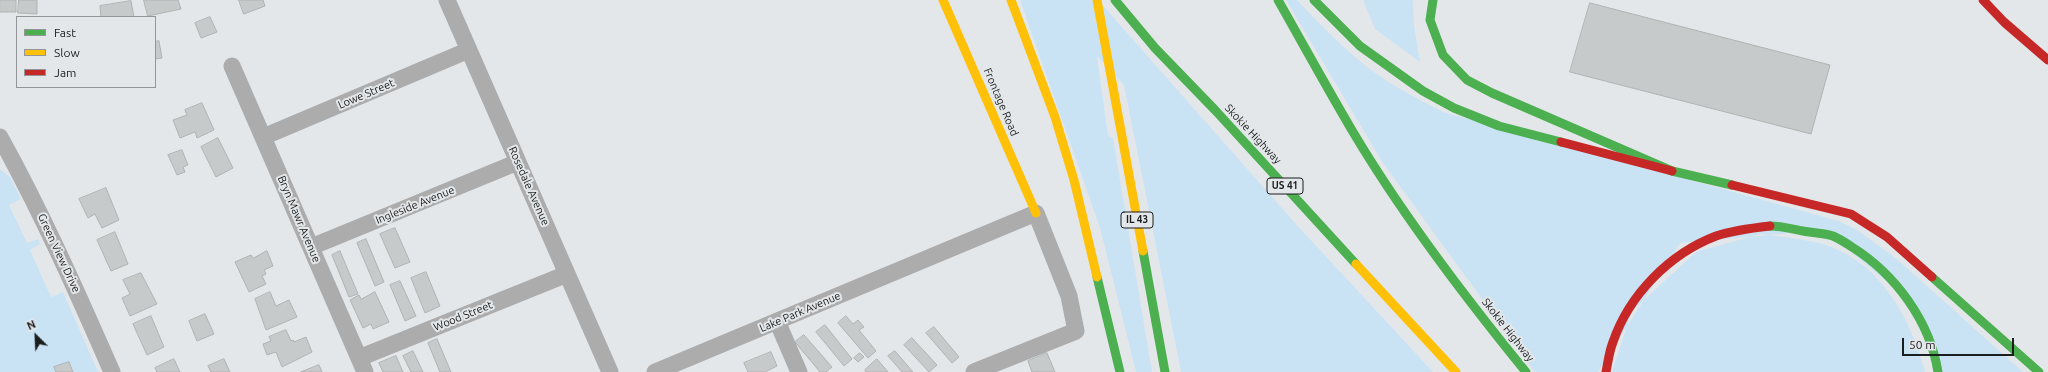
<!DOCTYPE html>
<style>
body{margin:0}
#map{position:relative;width:2048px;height:372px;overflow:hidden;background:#e4e7e9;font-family:Ubuntu,sans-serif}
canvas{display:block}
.legend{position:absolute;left:16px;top:16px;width:140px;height:72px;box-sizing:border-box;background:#e3e7ea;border:1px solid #939698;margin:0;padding:5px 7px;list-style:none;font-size:12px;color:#1c1d1e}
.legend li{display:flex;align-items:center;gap:8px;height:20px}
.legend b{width:20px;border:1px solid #939698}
.north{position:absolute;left:16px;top:316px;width:40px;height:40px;-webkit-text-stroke:3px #e3e7ea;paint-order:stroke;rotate:336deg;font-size:11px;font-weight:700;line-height:16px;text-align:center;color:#1c1d1e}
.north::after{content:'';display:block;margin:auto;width:14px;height:18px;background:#1c1d1e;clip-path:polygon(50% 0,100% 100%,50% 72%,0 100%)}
.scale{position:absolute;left:1902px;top:338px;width:112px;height:18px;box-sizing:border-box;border:2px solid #1c1d1e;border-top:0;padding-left:5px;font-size:12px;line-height:14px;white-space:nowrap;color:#1c1d1e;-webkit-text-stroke:3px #e3e7ea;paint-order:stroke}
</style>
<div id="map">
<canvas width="2048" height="372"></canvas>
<ul class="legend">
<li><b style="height:5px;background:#4caf50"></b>Fast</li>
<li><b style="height:5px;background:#ffc107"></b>Slow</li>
<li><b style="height:5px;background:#c62828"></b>Jam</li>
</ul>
<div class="north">N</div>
<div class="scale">50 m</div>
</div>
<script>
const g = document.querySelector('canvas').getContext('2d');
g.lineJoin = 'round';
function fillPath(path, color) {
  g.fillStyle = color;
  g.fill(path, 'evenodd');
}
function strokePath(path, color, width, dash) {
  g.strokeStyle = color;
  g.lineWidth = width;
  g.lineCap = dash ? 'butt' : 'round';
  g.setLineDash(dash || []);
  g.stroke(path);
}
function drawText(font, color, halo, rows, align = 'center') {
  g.font = font + ' Ubuntu,sans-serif';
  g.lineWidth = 4;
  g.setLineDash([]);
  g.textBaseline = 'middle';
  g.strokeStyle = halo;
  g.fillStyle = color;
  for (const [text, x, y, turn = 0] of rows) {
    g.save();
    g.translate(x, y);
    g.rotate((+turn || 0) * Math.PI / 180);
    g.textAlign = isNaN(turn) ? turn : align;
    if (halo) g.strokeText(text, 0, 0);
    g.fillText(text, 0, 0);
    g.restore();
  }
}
fillPath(new Path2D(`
 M1020,0H1098L1295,223L1433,372H1181L1124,85L1097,56L1108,136L1113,138L1152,372H1136L1100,228Z
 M1286,0H1297C1327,32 1359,65 1397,87C1412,96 1428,104 1443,112L1839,221L1859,231L1898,260L2023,372H1940L1918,308L1825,230L1680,243L1598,372H1535L1383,163Z
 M1363,0H1413L1414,25L1420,62L1375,29Z
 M0,169L10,177L21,199L9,205L27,243L38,239L40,244L30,250L51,297L63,292L98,372H0Z
 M1760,234C1783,237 1807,239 1829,246C1883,266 1911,320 1925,372H1612L1632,311L1696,252Z`), '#cae3f4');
const building = new Path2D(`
 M0,0H16V12H0Z
 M19,0H37V14L18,13Z
 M144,0H178L181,9L148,16Z
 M239,0H263L265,6L244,14Z
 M131,1L134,17H101L100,6Z
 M1590,3L1830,65L1811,134L1570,72Z
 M210,17L217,32L201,38L195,23Z
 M159,41L162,58L155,59V42Z
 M202,103L214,130L197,138L195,132L180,138L173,120L187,115L185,110Z
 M218,138L233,168L216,177L201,147Z
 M182,150L188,165L183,167L185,172L177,175L168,155Z
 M106,188L119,220L102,228L95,214L88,218L79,199Z
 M395,228L410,262L395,268L380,234Z
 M115,232L128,264L111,271L97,240Z
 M366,239L384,282L375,286L357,243Z
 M267,251L273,266L264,270L266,274L262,276L266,284L249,292L235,262L251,255L253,258Z
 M340,251L358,294L349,297L332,255Z
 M426,272L440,306L425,313L411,278Z
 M141,273L157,304L130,316L122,298L130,294L123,280Z
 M400,281L416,316L405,321L390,285Z
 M270,292L276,306L289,300L297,317L266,330L255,299Z
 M375,292L389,322L373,329L371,324L363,328L350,300L359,295L361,299Z
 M205,314L214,334L197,341L189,321Z
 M151,316L164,347L147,355L133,324Z
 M846,316L853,324L858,320L864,327L859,330L876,351L868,358L838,323Z
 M825,325L852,359L844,366L816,332Z
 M934,327L959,357L952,363L926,333Z
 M286,330L291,341L293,340L294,342L306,337L312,352L282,367L276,352L267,355L263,344L271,341L269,337Z
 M804,335L832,367L826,372H820L795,342Z
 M912,338L937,365L929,372L904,345Z
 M437,339L451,372H440L428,343Z
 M413,351L423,372H411L403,356Z
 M895,351L913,372H902L888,356Z
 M771,352L777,366L765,372H748L744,363Z
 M860,353L864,357L858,362L854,358Z
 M1047,353L1055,372H1032L1028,361Z
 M396,356L403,372H383L379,363Z
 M174,359L180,372H157L155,368Z
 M224,359L230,372H211L208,366Z
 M877,359L888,372H866L865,370Z
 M69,362L73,372H56L54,367Z
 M319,365L322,372H301Z`);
fillPath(building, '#c7cacb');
strokePath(building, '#b0b2b4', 1);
strokePath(new Path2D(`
 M447,0L610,372
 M232,66L365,372
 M0,137C42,213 77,292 112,372
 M263,137L469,50
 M311,247L518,162
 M777,321L799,372
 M359,358L567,274
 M655,372L1036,213L1069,296L1076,331L974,372`), '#acacad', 17);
strokePath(new Path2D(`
 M1115,0L1155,48L1215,110L1356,264
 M1278,0C1303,44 1327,88 1353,132C1403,216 1464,296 1526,372
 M1314,0L1360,46L1423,91L1454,108L1499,126L1561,142
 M1433,0L1430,20L1443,55L1467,80L1492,93L1672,171L1732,185
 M1770,226C1781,226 1792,229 1803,231C1813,233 1824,233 1833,236C1840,239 1846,243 1852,247C1895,274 1930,321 1938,372
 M1143,251L1165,372
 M1097,277L1120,372
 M1932,277L2039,372`), '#4caf50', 9);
strokePath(new Path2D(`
 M943,0L1036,213
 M1011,0L1055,117L1074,180L1097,277
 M1097,0L1143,251
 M1356,264L1456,372`), '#ffc107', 9);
strokePath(new Path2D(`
 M1983,0L2004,22L2048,60
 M1561,142L1672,171
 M1732,185L1851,214L1887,237L1932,277
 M1606,372C1608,362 1609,352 1613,342C1629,295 1669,254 1716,236C1734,230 1752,228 1770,226`), '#c62828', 9);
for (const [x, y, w] of [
 [1285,186,36],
 [1137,220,32]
]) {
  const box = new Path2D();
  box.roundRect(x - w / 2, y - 8, w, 16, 3);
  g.fillStyle = '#e3e7ea';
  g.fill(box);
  strokePath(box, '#1c1d1e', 1);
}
drawText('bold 10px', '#1c1d1e', null, [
 ["US 41",1285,186],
 ["IL 43",1137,220]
]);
drawText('11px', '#1c1d1e', '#e3e7ea', [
 ["Lowe Street",366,94,-23],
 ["Frontage Road",1001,102,67],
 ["Skokie Highway",1253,134,47],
 ["Rosedale Avenue",529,186,66],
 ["Ingleside Avenue",415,205,-22],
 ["Bryn Mawr Avenue",299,219,67],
 ["Green View Drive",59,253,65],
 ["Lake Park Avenue",800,312,-23],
 ["Wood Street",463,316,-22],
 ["Skokie Highway",1508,330,52]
]);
</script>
